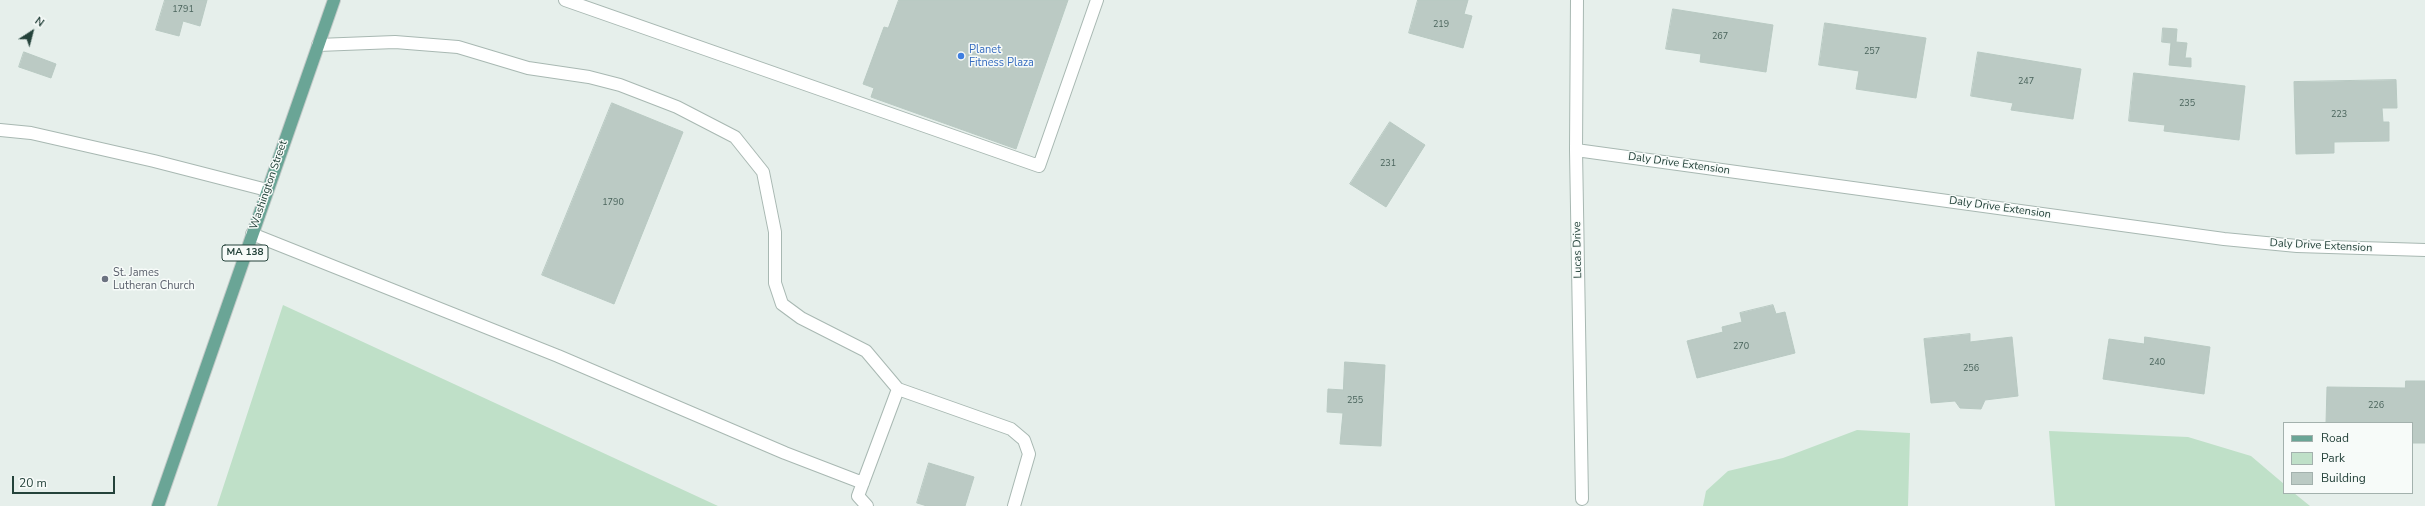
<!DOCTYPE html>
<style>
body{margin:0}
#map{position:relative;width:2425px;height:506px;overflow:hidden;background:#e6efeb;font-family:"Nunito Sans",sans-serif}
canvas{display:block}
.legend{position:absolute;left:2283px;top:422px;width:130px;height:72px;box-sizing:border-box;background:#f7fbf9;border:1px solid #a3b1ad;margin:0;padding:5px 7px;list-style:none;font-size:12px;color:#24423a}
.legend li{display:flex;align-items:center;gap:8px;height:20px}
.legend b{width:20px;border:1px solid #a3b1ad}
.north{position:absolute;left:12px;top:12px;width:40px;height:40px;-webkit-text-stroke:3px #f7fbf9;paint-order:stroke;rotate:36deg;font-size:11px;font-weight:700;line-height:16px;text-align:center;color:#24423a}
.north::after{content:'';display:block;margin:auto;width:14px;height:18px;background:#24423a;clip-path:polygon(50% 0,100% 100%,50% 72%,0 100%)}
.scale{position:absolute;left:12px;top:476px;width:103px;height:18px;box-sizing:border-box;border:2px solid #24423a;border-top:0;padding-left:5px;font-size:12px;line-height:14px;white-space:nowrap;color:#24423a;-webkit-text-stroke:3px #f7fbf9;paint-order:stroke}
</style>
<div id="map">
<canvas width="2425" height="506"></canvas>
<ul class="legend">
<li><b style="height:5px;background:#6aa596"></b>Road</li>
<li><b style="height:11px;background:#bfe0c8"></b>Park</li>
<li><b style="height:11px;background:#bbcac4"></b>Building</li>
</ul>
<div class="north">N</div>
<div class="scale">20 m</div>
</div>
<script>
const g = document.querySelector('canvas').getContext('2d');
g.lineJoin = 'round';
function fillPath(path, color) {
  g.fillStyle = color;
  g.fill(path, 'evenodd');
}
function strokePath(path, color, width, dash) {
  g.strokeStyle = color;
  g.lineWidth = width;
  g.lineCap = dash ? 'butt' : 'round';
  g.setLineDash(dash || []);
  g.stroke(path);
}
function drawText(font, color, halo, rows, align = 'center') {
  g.font = font + ' "Nunito Sans",sans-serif';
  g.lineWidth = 3;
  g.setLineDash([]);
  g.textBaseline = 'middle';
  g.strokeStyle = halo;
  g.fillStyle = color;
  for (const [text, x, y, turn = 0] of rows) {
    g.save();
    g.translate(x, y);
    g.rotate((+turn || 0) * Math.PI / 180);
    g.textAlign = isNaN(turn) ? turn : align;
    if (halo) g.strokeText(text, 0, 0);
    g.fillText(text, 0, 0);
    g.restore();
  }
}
fillPath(new Path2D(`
 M283,305L718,506H217Z
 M1857,430L1910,433L1908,506H1703L1706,491L1728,471L1783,458Z
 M2049,431L2188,437L2251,456L2284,484V493H2294L2310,506H2055Z`), '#bfe0c8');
const building = new Path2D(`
 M165,0H207L200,26L183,21L179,36L156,30Z
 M899,0H1068L1016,149L871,97L874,88L863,84L884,27L888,28Z
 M1418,0H1468L1464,14L1472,16L1463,48L1409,33Z
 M1673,9L1773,25L1766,72L1700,62L1701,54L1666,49Z
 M1825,23L1926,38L1916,98L1856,89L1859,71L1819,65Z
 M2163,28L2177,29L2176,42L2187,43L2185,58H2191V67L2169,65L2171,43L2162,42Z
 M24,52L56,64L51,78L19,67Z
 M1978,52L2081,69L2073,119L2011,110L2013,103L1971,96Z
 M2134,73L2245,86L2239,140L2164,131L2165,125L2129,121Z
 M2396,80L2397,108H2382L2383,122H2389V141L2334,142V153L2296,154L2294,82Z
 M612,103L683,132L614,304L542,275Z
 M1390,122L1425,145L1386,207L1350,184Z
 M1773,305L1776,314L1785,312L1795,353L1697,378L1687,341L1723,332L1722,327L1742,322L1740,313Z
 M1970,334V342L2012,337L2018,396L1985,400L1981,409L1960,408L1955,401L1931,403L1924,339Z
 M2145,337L2210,347L2204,394L2103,379L2109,339L2144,344Z
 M1345,362L1385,365L1381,446L1340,444L1343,413L1327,412L1328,389L1343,390Z
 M2406,381H2425V443H2412V423H2326L2327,387L2405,388Z
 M929,463L974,477L965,506H927L917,503Z`);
fillPath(building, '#bbcac4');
strokePath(building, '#b8c9c2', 1);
const lane = new Path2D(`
 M565,0L1039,166L1097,0
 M318,45L395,42L458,47L528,68L589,77L620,85L677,107L735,137L763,172L775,232V283L782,304L801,318L866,351L898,389L1011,429L1024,440L1029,454L1014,506
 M252,234L558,356L785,453L863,483
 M867,506L858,496L898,389`);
const street = new Path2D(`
 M1577,0L1576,150L1582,499
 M0,130L31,133L154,161L267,190
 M1576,150L2224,239L2297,246L2425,250`);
const primary = new Path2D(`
 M158,506L334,0`);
strokePath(lane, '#a8b8b2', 14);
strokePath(street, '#a8b8b2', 14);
strokePath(primary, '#c2cac8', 14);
strokePath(lane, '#fff', 12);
strokePath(street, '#fff', 12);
strokePath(primary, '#6aa596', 12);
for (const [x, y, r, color] of [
 [961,56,4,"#3f7fe0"],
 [105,279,4,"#6b7280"]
]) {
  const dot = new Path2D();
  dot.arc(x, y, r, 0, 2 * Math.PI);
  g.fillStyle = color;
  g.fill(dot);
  strokePath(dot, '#f7fbf9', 1.5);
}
drawText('9px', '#4a645c', null, [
 ["1791",183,10],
 ["219",1441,25],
 ["267",1720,37],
 ["257",1872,52],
 ["247",2026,82],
 ["235",2187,104],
 ["223",2339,115],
 ["231",1388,164],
 ["1790",613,203],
 ["270",1741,347],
 ["240",2157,363],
 ["256",1971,369],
 ["255",1355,401],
 ["226",2376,406]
]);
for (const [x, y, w] of [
 [245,253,46]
]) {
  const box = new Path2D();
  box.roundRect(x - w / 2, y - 8, w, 16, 3);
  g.fillStyle = '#f7fbf9';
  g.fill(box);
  strokePath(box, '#24423a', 1);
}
drawText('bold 10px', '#24423a', null, [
 ["MA 138",245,253]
]);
drawText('11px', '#366cbe', '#f7fbf9', [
 ["Planet",969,50],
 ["Fitness Plaza",969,63]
], 'left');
drawText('11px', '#24423a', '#f7fbf9', [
 ["Daly Drive Extension",1679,164,8],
 ["Washington Street",269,185,-71],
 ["Daly Drive Extension",2000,208,8],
 ["Daly Drive Extension",2321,246,3],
 ["Lucas Drive",1578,250,-91]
]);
drawText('11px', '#5b616d', '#f7fbf9', [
 ["St. James",113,273],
 ["Lutheran Church",113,286]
], 'left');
</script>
